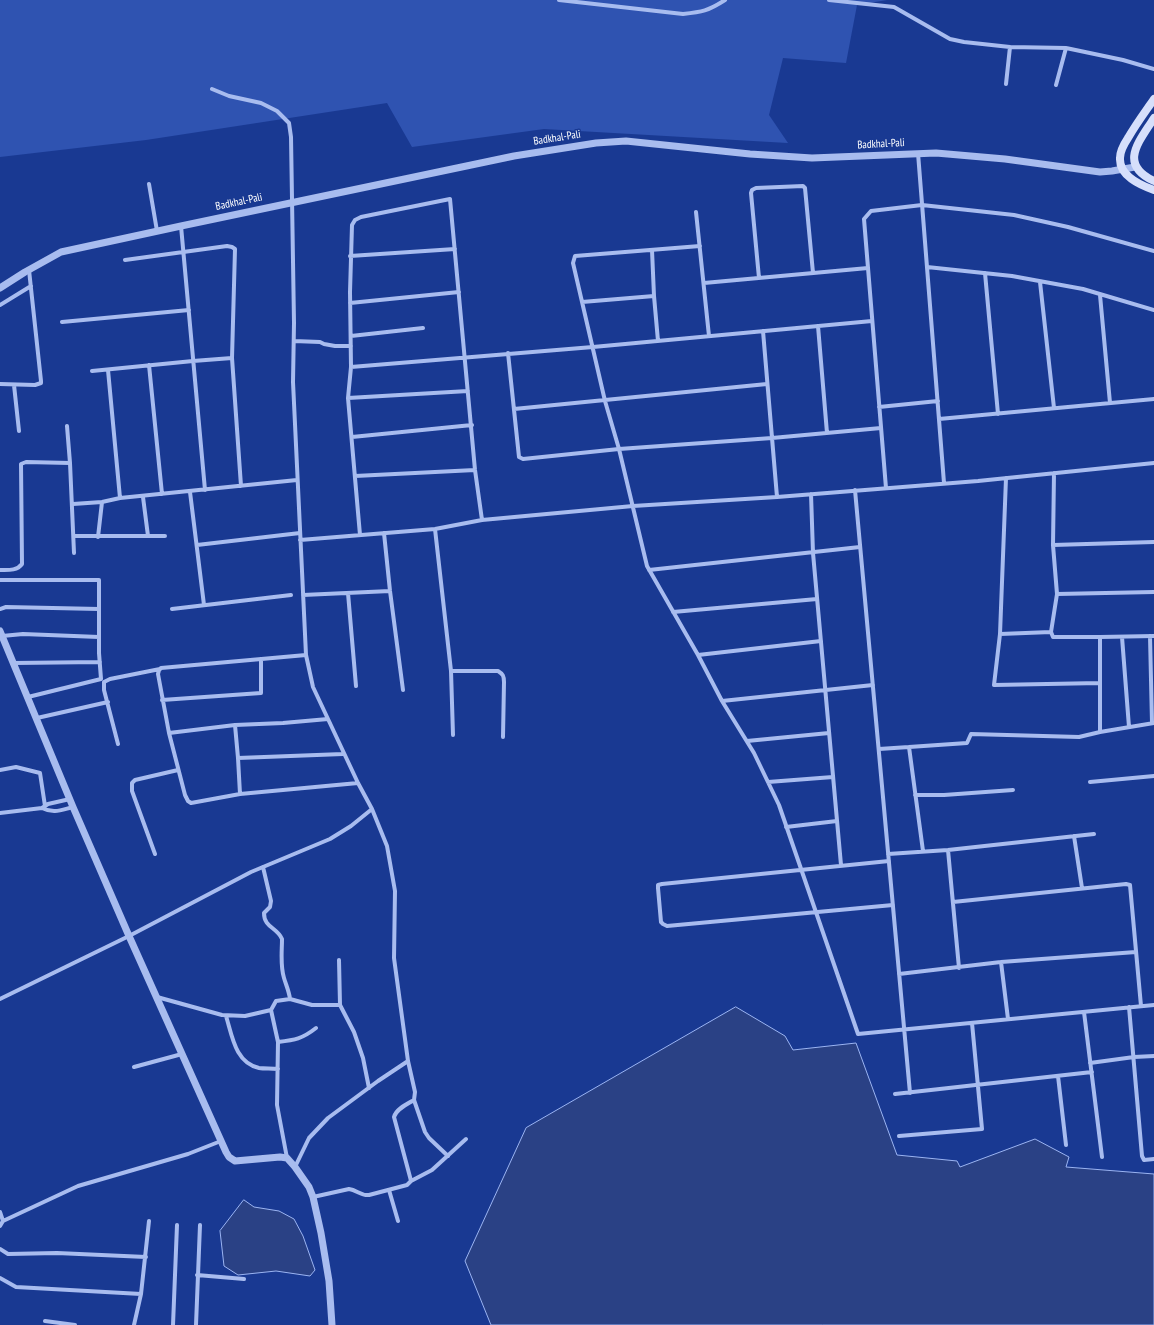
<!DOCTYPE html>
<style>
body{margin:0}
canvas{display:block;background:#193992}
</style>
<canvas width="1154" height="1325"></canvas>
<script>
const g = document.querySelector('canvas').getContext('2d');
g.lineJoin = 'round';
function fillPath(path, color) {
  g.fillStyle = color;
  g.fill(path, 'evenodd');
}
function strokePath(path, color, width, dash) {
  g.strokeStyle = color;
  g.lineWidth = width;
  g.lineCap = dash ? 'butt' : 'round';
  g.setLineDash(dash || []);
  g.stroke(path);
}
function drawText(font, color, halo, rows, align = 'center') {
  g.font = font + ' "PT Sans Narrow",sans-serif';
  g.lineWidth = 3;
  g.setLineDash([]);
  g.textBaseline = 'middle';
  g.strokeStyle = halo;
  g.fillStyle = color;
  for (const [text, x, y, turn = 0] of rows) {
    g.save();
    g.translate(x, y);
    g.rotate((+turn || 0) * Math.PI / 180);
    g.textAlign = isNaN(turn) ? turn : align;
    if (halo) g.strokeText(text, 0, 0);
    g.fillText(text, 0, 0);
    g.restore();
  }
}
fillPath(new Path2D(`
 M0,0H887L857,5L846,63L783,58L769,115L788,143L544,129L412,147L387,103L146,140L0,157Z`), '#2f53b1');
const water = new Path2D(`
 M736,1007L785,1036L793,1050L856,1043L897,1155L957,1161L960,1167L1035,1139L1069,1157L1066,1167L1154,1174V1325H491L465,1261L526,1128Z
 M244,1200L254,1207L279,1211L294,1219L303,1236L315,1270L310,1276L276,1271L238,1275L224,1266L220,1231Z`);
fillPath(water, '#2a4185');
strokePath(water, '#9bb4f2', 1);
strokePath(new Path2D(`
 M559,0L683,14C702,12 708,11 725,0
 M829,0L894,7L950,39L964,42L1010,47L1066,48L1123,60L1154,69
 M1006,84L1010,47
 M1056,85L1066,48
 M212,89L229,96L261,103L277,111L289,123L291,137L294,323L293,382L306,655L313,687L358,783L372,809L387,846L395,891L394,958L408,1061L415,1092L414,1100C407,1104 396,1109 394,1117L410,1177L411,1181L407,1185L369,1195C361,1196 357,1190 349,1189L313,1197
 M918,153L944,483
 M149,184L157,231
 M696,212L709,336
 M181,226L205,490
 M700,246L575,256L573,263L605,401L619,449L647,566L698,655L722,701L754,753L779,805L858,1034L1154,1005
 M652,250L654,296L658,341
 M350,256L455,249
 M125,260L227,246L232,247L235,249L232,358L241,486
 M927,267L1012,276L1083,289L1154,310
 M985,273L998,414
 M759,278L751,193L752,190L756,188L803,186L805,188L813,273
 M1040,282L1054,408
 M704,283L868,268
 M1100,295L1110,403
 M582,302L654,296
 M350,303L459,292
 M0,305L31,286
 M62,322L189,310
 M818,326L827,433
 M763,331L777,497
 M351,336L423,328
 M294,341L320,342L324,344L335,346H351
 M508,353L519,457L523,459L619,449L772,438L881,428
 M149,365L162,494
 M351,367L593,347L872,321
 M108,370L120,498
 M92,371L193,361L232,358
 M0,384L35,385L41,383V381L29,270
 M14,385L19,431
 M348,398L468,391
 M879,407L938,401
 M514,409L767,384
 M939,419L1154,399
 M67,426L70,463L74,553
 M352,437L472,425
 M1054,473L1053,545L1057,594L1051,632L1053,637H1100L1154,636
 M355,476L475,470
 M886,488L864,219L871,211L922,205L1014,215L1068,227L1154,251
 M855,490L910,1093
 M190,492L204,605
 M811,494L813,553L841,865
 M143,497L148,536
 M73,504L102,502L120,498L297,480
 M435,529L451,671L453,735
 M384,533L390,591L403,690
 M360,535L348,398L351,367L350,292L352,225L355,220L361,217L450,199L475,470L482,520
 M74,536H165
 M98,537L102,502
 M300,540L435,529L482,520L633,506L777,497L978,481L1154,463
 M197,545L300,533
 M1053,545L1154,542
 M0,570C8,570 17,571 22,564L21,464L26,462L70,463
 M649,570L860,547
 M0,580H99V653L101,679L28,697
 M348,593L356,686
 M1057,594L1154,592
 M303,595L390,591
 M0,609L6,607L99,609
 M172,609L291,595
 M673,612L817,599
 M1051,632L1000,634L994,685L1100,683
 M1000,634L1006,478
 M2,636L23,634L99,637
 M1150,636L1152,723
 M1100,637V732
 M1122,637L1129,727
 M698,655L821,641
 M14,663L100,662
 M451,671H498C503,674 504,676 504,682L503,737
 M162,700L261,693V659
 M722,701L873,685
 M37,718L108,702
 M328,719L283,723L235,725L169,733L185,795L188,801L191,803L240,794L358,783
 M235,725L238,758L240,794
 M169,733L158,674L159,670L161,668L306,655
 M747,741L829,733
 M118,744L104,690V682L110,679L160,669
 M909,747L967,743L971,734L1079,737L1100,732L1154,723
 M879,749L909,747L923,851
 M238,758L343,754
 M0,770L16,767L40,773L45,806
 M768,782L833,777
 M1090,782L1154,776
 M915,795H944L1013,790
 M42,808C54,814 61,810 73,807
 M0,813L42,808L48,804L70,799
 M786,827L837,821
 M1074,836L1082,888
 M948,850L959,968
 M155,854L132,791V783L135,780L178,770
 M888,854L948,850L1094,834
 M889,861L662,884L658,885V888L661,922L663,924L667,926L893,905
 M263,867L271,901L270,907L264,913C264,928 277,927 282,939C282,951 280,965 284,978C286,985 289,991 290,999
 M953,902L1126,884L1130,885L1141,1006
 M339,960L340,1005L354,1032L363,1058L369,1088
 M1001,962L1008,1019
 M899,974L1001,962L1136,952
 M157,997L222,1015L245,1016L271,1010
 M0,999L129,936L251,872L330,839L351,826L372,809
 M1129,1007L1142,1156L1144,1160L1154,1159
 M1084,1012L1102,1157
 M226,1016C232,1035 235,1063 259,1068C265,1069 272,1068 278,1069
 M278,1042C295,1040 302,1039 316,1028
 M1090,1063L1134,1057L1154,1056
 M134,1067L182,1054
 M1058,1076L1066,1145
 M895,1094L1092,1072
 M414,1100L425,1132L429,1138L448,1156
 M899,1136L982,1129L972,1023
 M287,1158L277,1105L278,1042L271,1010L276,1001L290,999L312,1005H340
 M295,1167L309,1138L328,1118L378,1081L408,1061
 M411,1181L432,1170L466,1139
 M389,1190L398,1221
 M0,1212L3,1221
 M0,1226L3,1221L78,1186L188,1154L221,1141
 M0,1249L8,1254L57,1253L146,1257
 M197,1275L244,1279
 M0,1278L16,1287L141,1294
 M45,1321L75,1325
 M134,1325L141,1294L149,1221
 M173,1325L177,1225
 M196,1325L200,1225`), '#a8bcef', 4);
strokePath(new Path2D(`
 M0,288L25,272L61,252L181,226L514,156L596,143L626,141L750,154L812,158L936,153L1005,159L1100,172L1112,171L1135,167
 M0,631L73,807L129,936L226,1152L229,1157L235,1161L280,1157L287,1158L295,1167L309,1187L313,1197L321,1233L329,1281L332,1325`), '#a8bcef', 7);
strokePath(new Path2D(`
 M1154,99C1145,112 1136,124 1128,138C1124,144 1120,151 1120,158C1119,176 1140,185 1154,190
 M1154,118C1139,142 1118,164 1154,181`), '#d6dffb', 8);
drawText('11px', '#fff', '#193992', [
 ["Badkhal-Pali",557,138,-9],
 ["Badkhal-Pali",881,144,-3],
 ["Badkhal-Pali",239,202,-12]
]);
</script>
